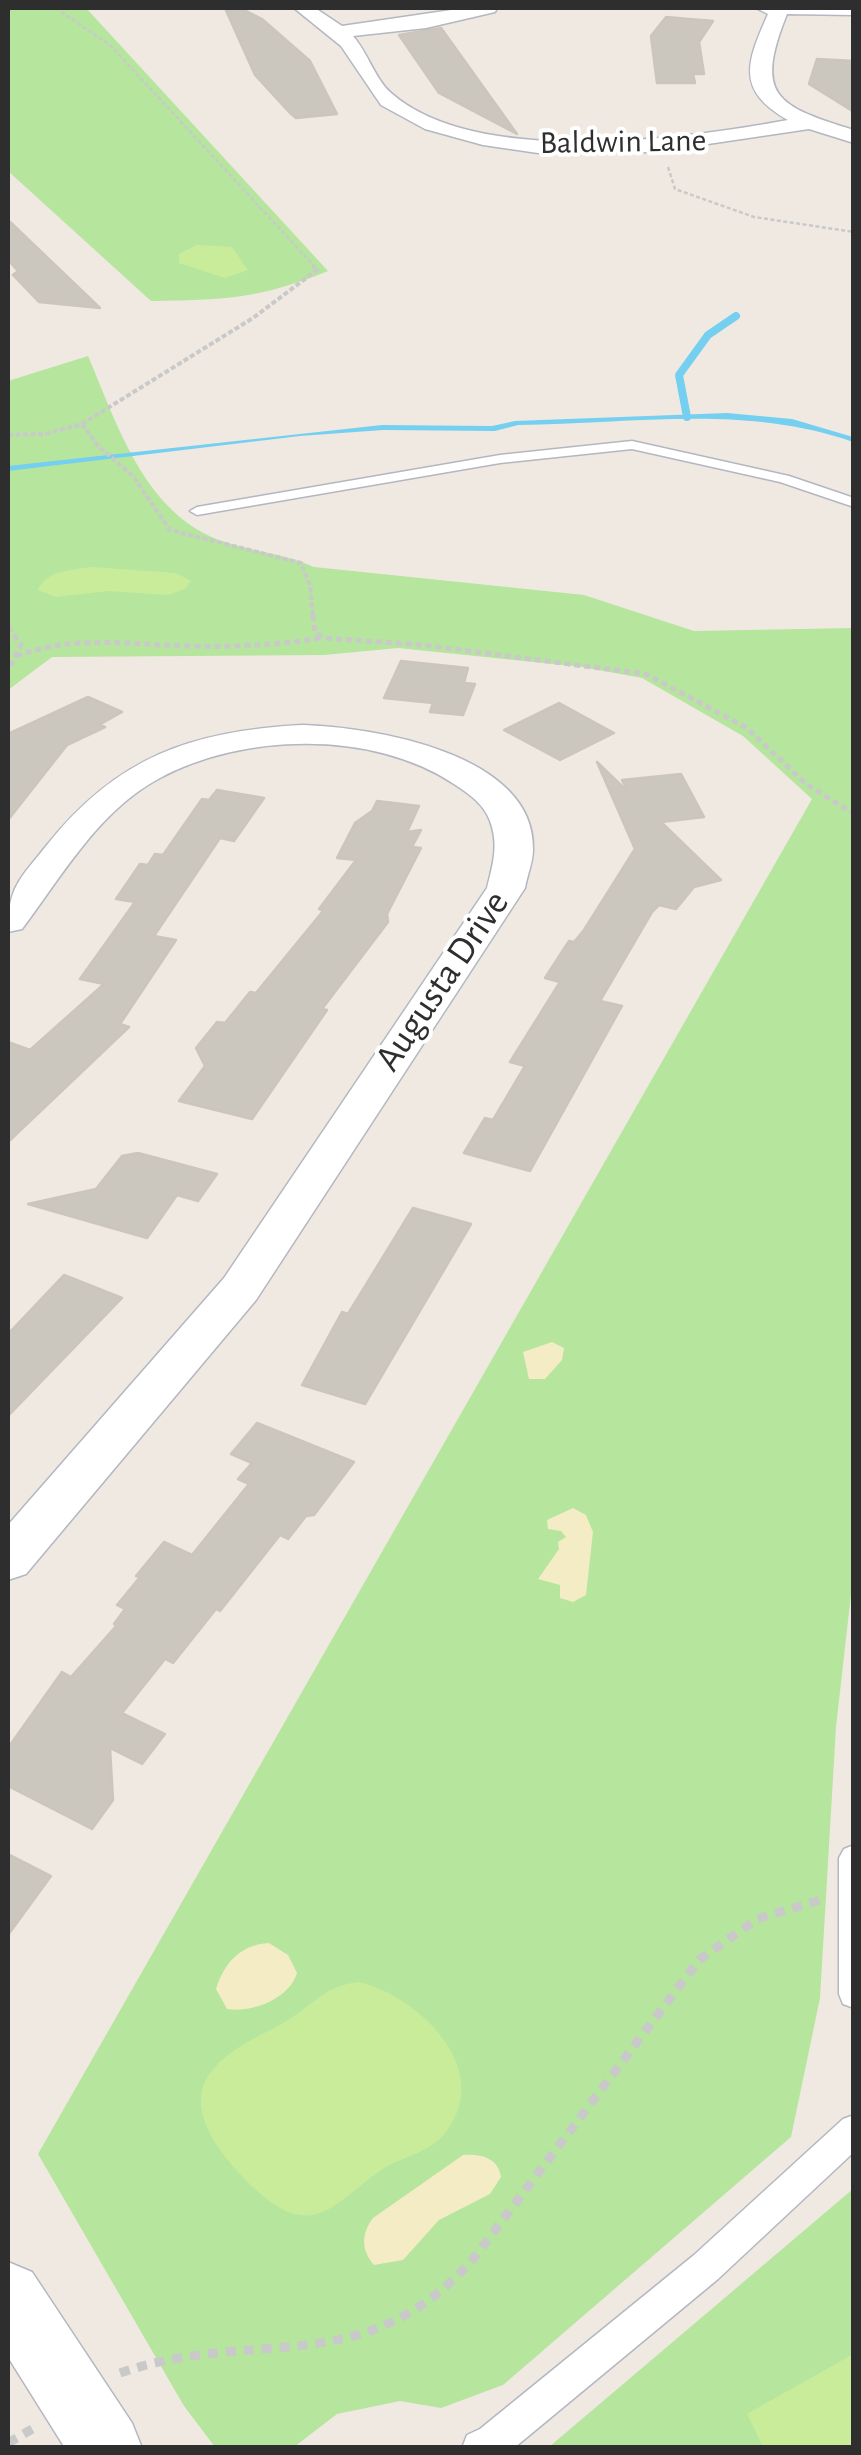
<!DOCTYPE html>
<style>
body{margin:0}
#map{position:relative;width:861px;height:2455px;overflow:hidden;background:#efe9e1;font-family:"Alegreya Sans",sans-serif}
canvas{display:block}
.frame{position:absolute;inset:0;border:10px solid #2e2e2e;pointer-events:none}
</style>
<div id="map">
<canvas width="861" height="2455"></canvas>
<div class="frame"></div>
</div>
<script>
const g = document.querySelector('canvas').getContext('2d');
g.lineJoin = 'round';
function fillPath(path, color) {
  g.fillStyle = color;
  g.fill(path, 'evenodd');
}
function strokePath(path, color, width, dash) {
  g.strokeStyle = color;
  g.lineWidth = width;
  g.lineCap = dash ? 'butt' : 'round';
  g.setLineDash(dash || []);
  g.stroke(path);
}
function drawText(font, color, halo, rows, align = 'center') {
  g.font = font + ' "Alegreya Sans",sans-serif';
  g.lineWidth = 8;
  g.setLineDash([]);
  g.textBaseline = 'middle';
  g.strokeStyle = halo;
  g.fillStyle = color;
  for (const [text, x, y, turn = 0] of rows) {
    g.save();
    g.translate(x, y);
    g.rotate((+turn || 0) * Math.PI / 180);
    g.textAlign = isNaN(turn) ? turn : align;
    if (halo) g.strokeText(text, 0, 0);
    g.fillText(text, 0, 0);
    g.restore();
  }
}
fillPath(new Path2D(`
 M8,8H86L328,271C260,299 222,300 151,301L8,171Z
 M88,356C118,426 145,516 225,542C256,552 285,554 314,567L584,595L694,631L853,628L854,1568L836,1727L820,1998L791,2137L503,2385L441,2408L400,2401L337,2414L294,2447H215L184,2406L38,2154L812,799L743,736L642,678L582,667L398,648L324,655L52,657L8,690V381Z
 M853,2189V2447H549Z`), '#b6e59e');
fillPath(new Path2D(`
 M552,1342L564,1348L562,1360L545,1379H529L523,1352Z
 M573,1508L586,1515L593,1532L586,1595L573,1602L560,1598V1585L538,1579L559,1549L558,1542L566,1537L561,1531L548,1529L547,1520Z
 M269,1943L288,1955L297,1973C289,1999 252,2013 227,2009L216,1989C224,1963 241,1944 269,1943Z
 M463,2155C480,2154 498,2157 501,2177L490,2194L439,2220L403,2260L374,2265C361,2250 361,2234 373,2218Z`), '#f3ecc5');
fillPath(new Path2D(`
 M197,245L232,247L248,270L225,278L179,263V254Z
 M92,567L176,573L191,581L185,589L168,595L108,591L56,597L38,590C46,570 72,570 92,567Z
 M359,1982C418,1996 495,2069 446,2132C431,2153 402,2156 381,2170C332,2205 312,2243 253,2187C223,2158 176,2105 217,2065C236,2045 265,2034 288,2020C316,2003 324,1986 359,1982Z
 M853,2354V2447H763L747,2414Z`), '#c9ec9a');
fillPath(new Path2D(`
 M727,413L792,419L853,437V442C745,404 631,424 518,425L495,431L383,430L300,436L8,471V466L382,425L492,426L515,421Z`), '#75cff0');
strokePath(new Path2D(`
 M687,417L679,375L708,335L736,316`), '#75cff0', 8);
const building = new Path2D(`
 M225,8H240L262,19L310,61L337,114L296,118L289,112L255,75Z
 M666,17L713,21L699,42L704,74H693L695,83H657L651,36Z
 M441,28L517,134L439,93L399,35Z
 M817,59L854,61V112L809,84Z
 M8,220L100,308L39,302L13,275L18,271L8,260Z
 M401,661L468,668L464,683L475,684L463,715L430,712L433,703L384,698Z
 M88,697L122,712L99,725L105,727L67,745L8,820V734Z
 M559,703L614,733L560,760L504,730Z
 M597,762L628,792L622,780L681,774L704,817L661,822L721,880L694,887L676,909L659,905L652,912L600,1001L622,1006L530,1171L464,1153L485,1118L493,1120L525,1066L510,1062L560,982L545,978L569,941L574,942L584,930L635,849Z
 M217,790L264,798L234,841L220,838L154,936L176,940L120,1024L129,1027L8,1142V1042L30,1050L104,984L80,979L135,902L116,899L140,864L148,865L155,854L163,855L202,799L209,800Z
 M377,801L419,806L407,832L421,830L412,847L421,848L387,914L388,922L322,1009L327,1010L252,1119L179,1101L205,1066L196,1048L217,1022L225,1023L250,992L256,993L323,911L319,909L356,860L337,858L355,823L372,811Z
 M138,1153L217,1174L198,1201L177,1195L147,1238L28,1204L96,1189L122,1156Z
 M413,1208L471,1224L365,1404L302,1385L342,1312L348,1314Z
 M64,1275L122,1298L8,1416V1334Z
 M257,1423L354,1462L314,1515L306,1516L288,1539L280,1535L220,1611L216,1609L173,1663L165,1659L122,1713L165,1734L142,1764L110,1748L113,1800L92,1829L8,1786V1748L62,1672L71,1677L117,1625L114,1624L125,1609L117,1605L140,1577L136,1576L164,1542L192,1555L249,1484L238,1479L252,1463L231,1454Z
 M8,1854L51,1876L8,1935Z`);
fillPath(building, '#cbc7bf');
strokePath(building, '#cbc5ba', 2.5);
const service = new Path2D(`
 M632,441L789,476L854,498V507L780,482L632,449L500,463L197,515L190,511L197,507L500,455Z
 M854,1845V2008L843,2004L839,1994V1858L844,1849Z
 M854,2115V2152L718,2279L514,2448H462L467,2435L480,2429L694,2255L843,2119Z`);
const minor = new Path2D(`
 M294,8H315L342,26L465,8H497L495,12L426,28L353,36C368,53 375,79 391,93C476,168 685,139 788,120C735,90 747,62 768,14L756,8H854V15L787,14C754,96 776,106 854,130V143L809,129L654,152L538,153L483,145L425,129L381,105L341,46Z
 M302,725C372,727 536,753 533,850C533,862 527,876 525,888L256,1300L26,1574L8,1580V1525L224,1278L487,888C493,864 499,845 490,821C484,804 468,793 454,784C373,730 244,733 160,778C99,810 62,876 22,929L8,932C8,887 19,880 47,845C117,757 191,731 302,725Z
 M8,2262L32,2272L132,2423L142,2448H65L8,2357Z`);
strokePath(service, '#b4b7c1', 3);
strokePath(minor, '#b4b7c1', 3);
strokePath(new Path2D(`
 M56,8L111,46L316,268
 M668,167L675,189L754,217L854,232`), '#c9c9c9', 2.5, [4, 2.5]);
strokePath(new Path2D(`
 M82,424L98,446L133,476L170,530L301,563L310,586L313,618
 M8,435L45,434L82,424L253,318L317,270L313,266`), '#c9c9c9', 4, [5, 2.5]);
strokePath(new Path2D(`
 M313,615L315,632L323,638L423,645L646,674L747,728L806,784L854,814
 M8,627L21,645L8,670
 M16,656C80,634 125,645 191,646C235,647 277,645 321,638`), '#c9c9c9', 5, [6, 4]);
strokePath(new Path2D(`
 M120,2373C257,2326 364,2383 474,2258L699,1960L757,1919L820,1900
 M8,2443L34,2428`), '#c9c9c9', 9, [10, 8]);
fillPath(service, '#fff');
fillPath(minor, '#fff');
drawText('32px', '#2e2e2e', '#fff', [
 ["Baldwin Lane",623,142,-1]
]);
drawText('38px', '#2e2e2e', '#fff', [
 ["Augusta Drive",442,981,-56]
]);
</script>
